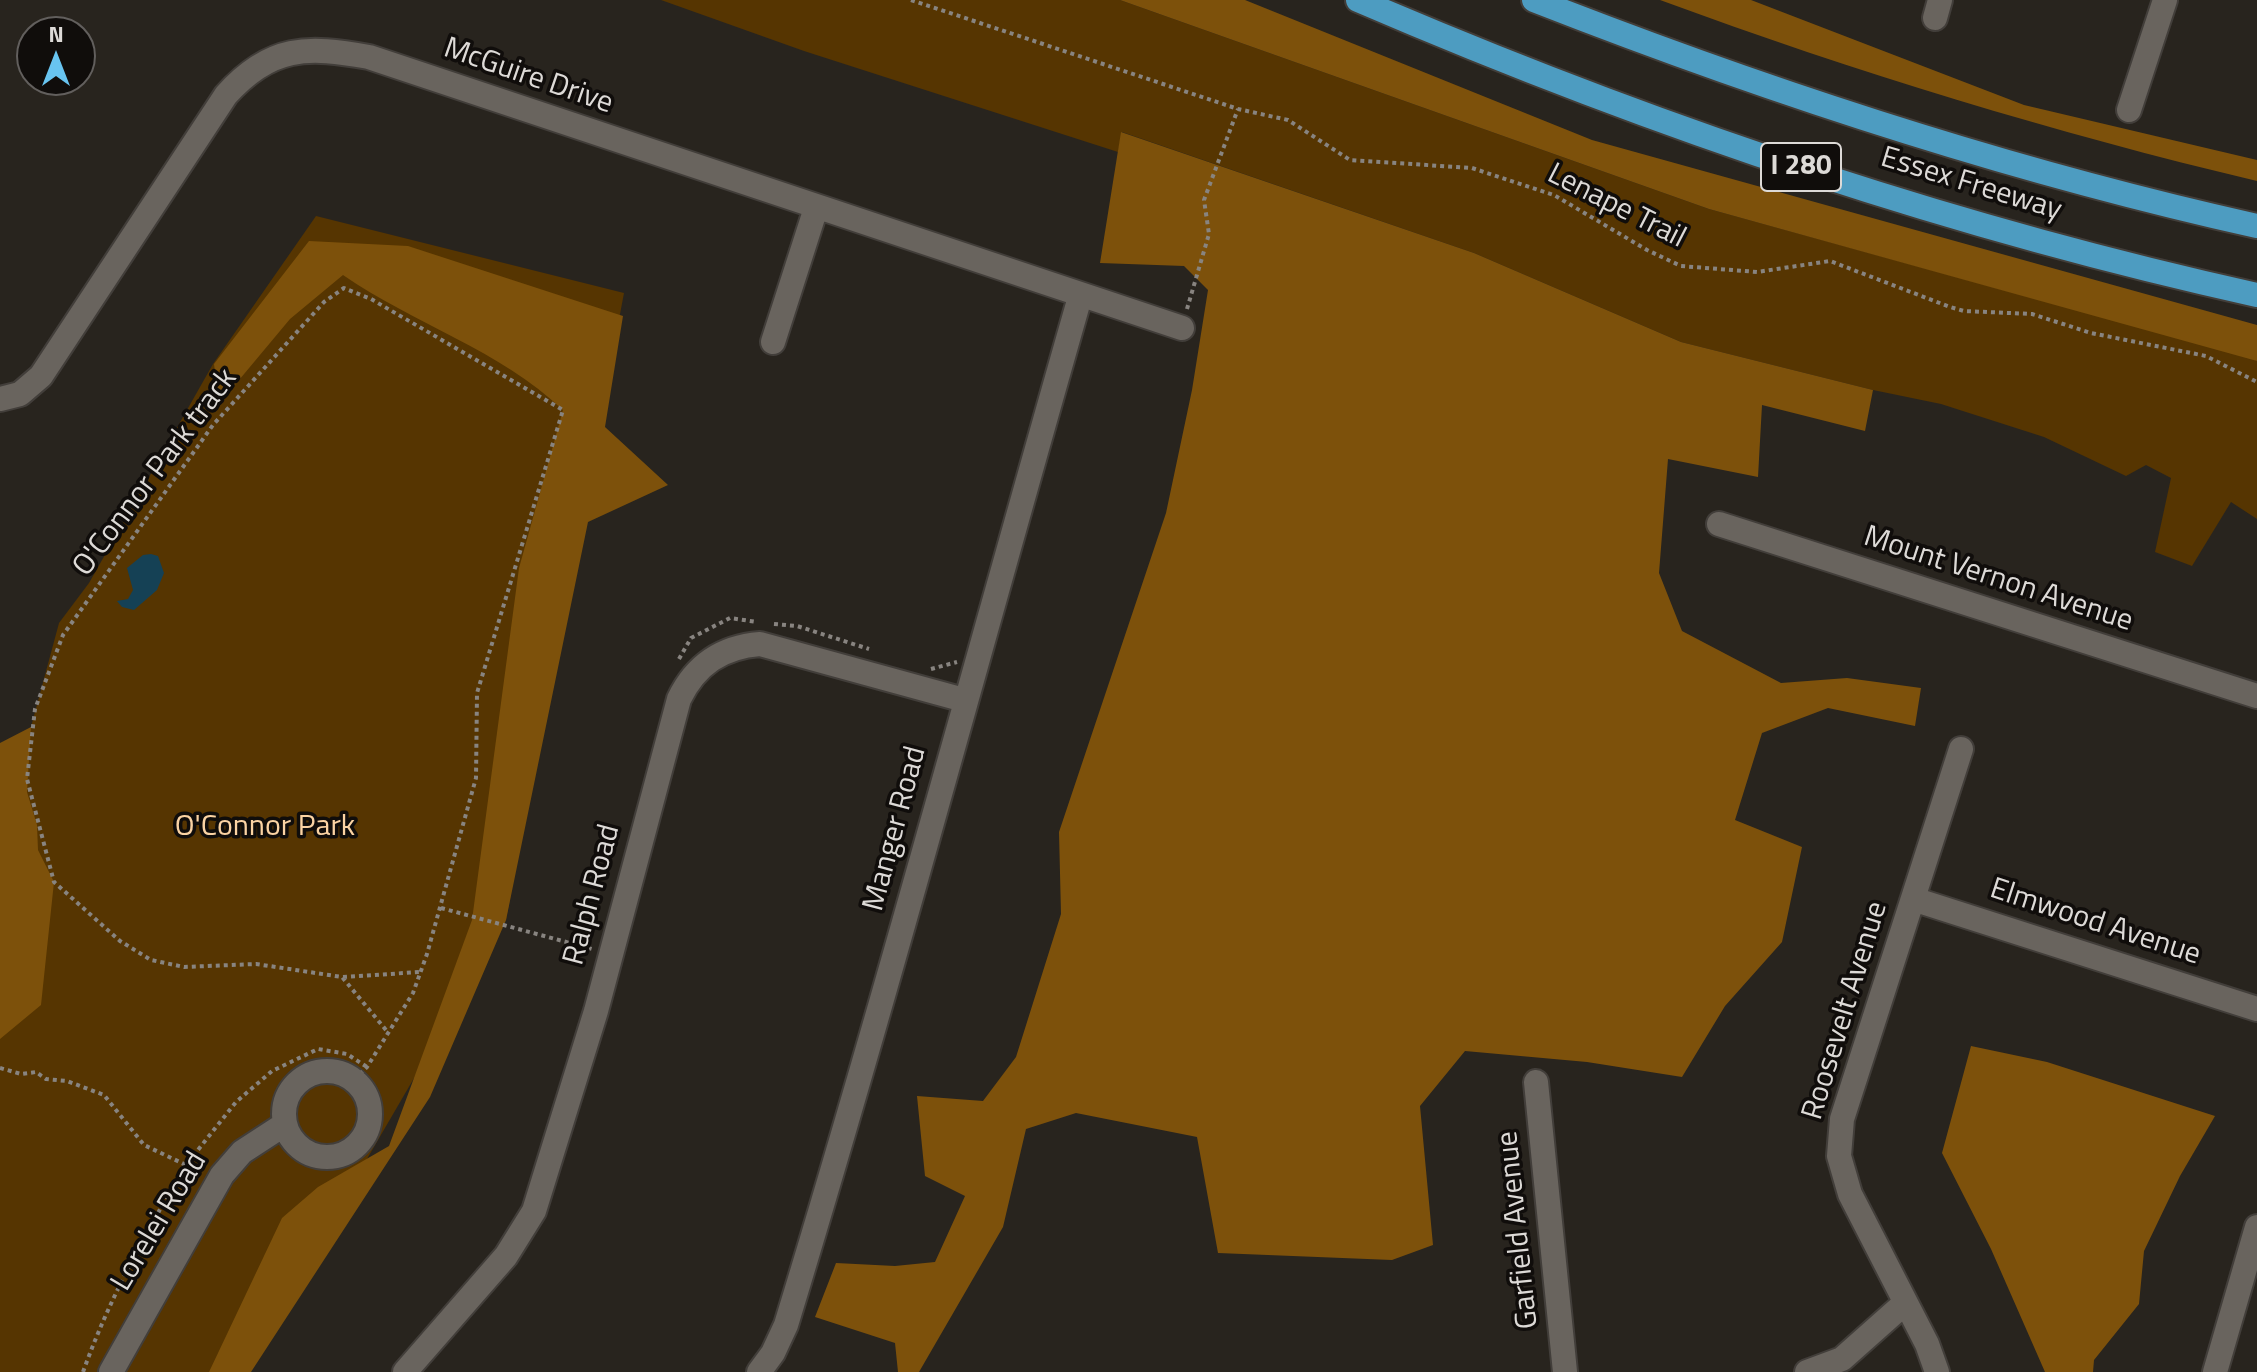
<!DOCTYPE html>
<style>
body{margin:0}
#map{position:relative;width:2257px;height:1372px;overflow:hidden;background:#28241e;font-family:"Titillium Web",sans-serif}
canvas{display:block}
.north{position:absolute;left:16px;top:16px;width:80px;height:80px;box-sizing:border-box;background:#100d0b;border:2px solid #625f5d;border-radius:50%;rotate:0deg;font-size:22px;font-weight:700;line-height:32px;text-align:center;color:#dddad7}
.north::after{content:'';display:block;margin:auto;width:28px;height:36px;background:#68c4f0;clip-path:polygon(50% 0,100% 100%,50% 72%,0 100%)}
</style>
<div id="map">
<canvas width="2257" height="1372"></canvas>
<div class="north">N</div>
</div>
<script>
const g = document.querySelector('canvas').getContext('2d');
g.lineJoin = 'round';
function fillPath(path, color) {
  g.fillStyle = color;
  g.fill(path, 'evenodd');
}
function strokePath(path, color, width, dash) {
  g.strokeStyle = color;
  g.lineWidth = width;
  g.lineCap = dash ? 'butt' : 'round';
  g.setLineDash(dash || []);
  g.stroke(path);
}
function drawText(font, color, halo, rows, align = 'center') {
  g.font = font + ' "Titillium Web",sans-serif';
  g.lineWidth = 7;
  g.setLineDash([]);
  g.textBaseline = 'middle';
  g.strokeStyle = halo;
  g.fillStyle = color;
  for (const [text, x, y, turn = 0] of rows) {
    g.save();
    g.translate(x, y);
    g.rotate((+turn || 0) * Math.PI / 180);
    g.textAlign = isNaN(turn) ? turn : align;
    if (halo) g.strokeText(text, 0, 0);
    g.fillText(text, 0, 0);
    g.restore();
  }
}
fillPath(new Path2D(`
 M661,0H1120L1709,209L2251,358L2257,361V519L2231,502L2192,566L2155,552L2171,478L2146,465L2126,476L2044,437L1941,404L1873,390L1681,342L1474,253L1122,132L1118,152L804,51Z
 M316,216L624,293L506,920L243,1372H0V806L31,727L59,623L89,583L213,364Z`), '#563501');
fillPath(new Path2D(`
 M1120,0H1245L1592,140L2257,325V361L1709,209Z
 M1660,0H1751L2024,105L2257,160V181C2055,133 1855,72 1660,0Z
 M1121,132L1474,253L1681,342L1873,390L1865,431L1762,405L1758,477L1668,459L1659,573L1682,631L1781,683L1847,678L1921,688L1915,726L1828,708L1762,733L1735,820L1802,847L1782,942L1725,1006L1682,1077L1587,1062L1465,1051L1420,1106L1433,1245L1392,1260L1218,1253L1197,1137L1076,1113L1026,1129L1003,1227L919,1372H898L895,1343L815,1317L836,1263L895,1266L935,1262L965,1196L925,1176L917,1096L983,1101L1016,1057L1061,914L1059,832L1166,513L1192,390L1208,290L1184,266L1100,263Z
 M309,241L408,246L623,316L605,427L668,485L588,522L506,920L430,1097L251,1372H209L282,1218L318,1187L389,1146L472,920L519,568L563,410C500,350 414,324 343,275L290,319L219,404L214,364Z
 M31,727L27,792L37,825L38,850L54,882L41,1005L0,1039V743Z
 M1971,1046L2047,1062L2215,1116L2180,1176L2144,1251L2139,1304L2094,1360L2093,1372H2045L1991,1249L1942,1153Z`), '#7d510b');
fillPath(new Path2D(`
 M151,554L158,556L164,573L157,590L134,610L122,607L117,601L128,599L133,590L127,568L143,555Z`), '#154155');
const minor = new Path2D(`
 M1935,18L1940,0
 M2129,110L2165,0
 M773,342L816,208
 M0,399L20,394L41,376L226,95C271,45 307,46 369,57L1182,328
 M1719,524L2257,696
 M1913,899L2257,1009
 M284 1114a43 43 0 1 1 86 0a43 43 0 1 1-86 0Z
 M1536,1082L1565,1372
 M111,1372L222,1175L242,1152L285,1124
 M405,1372L506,1256L534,1211L596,1011L679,699C696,664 722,647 760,644L964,700
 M759,1372L773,1353L786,1325C890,984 982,639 1080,297
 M1807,1372L1842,1359L1905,1303
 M1937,1372L1927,1344L1850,1194L1839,1156L1842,1119L1961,749
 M2215,1372L2257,1227`);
const highway = new Path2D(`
 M1358,0C1646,124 1950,227 2257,295
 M1534,0C1769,92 2010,171 2257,226`);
strokePath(minor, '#423e3a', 28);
strokePath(highway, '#423e3a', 28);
strokePath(new Path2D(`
 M911,0L1238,109L1288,120L1350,160L1472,168L1554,195L1647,250L1681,266L1757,272L1830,261L1950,307L1964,311L2032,314L2091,333L2206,356L2257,382
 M1187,309L1209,234L1204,200L1238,109
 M774,624L797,626L869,649
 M679,659L691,638L730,618L757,622
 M931,669L957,662
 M441,908L592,949
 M343,977L420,972
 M0,1068L21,1074L36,1072L46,1079L67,1081L104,1095L144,1145L186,1165L236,1102L272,1071L318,1049L347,1054L367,1067
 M354,1080L367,1067L413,993L427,954L476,778L477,693L563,410L371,299L344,288L324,302L213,425L63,635L35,709L27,779L54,882L120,941L151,960L184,967L256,964L342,977L386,1030
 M83,1372C109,1299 146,1232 186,1165`), '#888480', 4, [4, 4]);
strokePath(minor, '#69645e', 24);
strokePath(highway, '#4d9cc1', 24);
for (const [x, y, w] of [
 [1801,167,80]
]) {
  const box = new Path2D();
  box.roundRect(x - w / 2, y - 24, w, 48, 6);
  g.fillStyle = '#100d0b';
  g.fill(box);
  strokePath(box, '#dddad7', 2);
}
drawText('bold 28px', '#dddad7', null, [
 ["I 280",1801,167]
]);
drawText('30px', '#dddad7', '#100d0b', [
 ["McGuire Drive",528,77,19],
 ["Essex Freeway",1971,185,17],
 ["Lenape Trail",1616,207,27],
 ["O'Connor Park track",156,473,-53],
 ["Mount Vernon Avenue",1998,580,18],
 ["Manger Road",896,829,-75],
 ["Ralph Road",593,895,-75],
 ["Elmwood Avenue",2095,923,18],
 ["Roosevelt Avenue",1846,1011,-73],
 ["Lorelei Road",160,1222,-59],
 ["Garfield Avenue",1519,1230,-96]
]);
drawText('30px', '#fbd3a3', '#100d0b', [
 ["O'Connor Park",265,828]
]);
</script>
